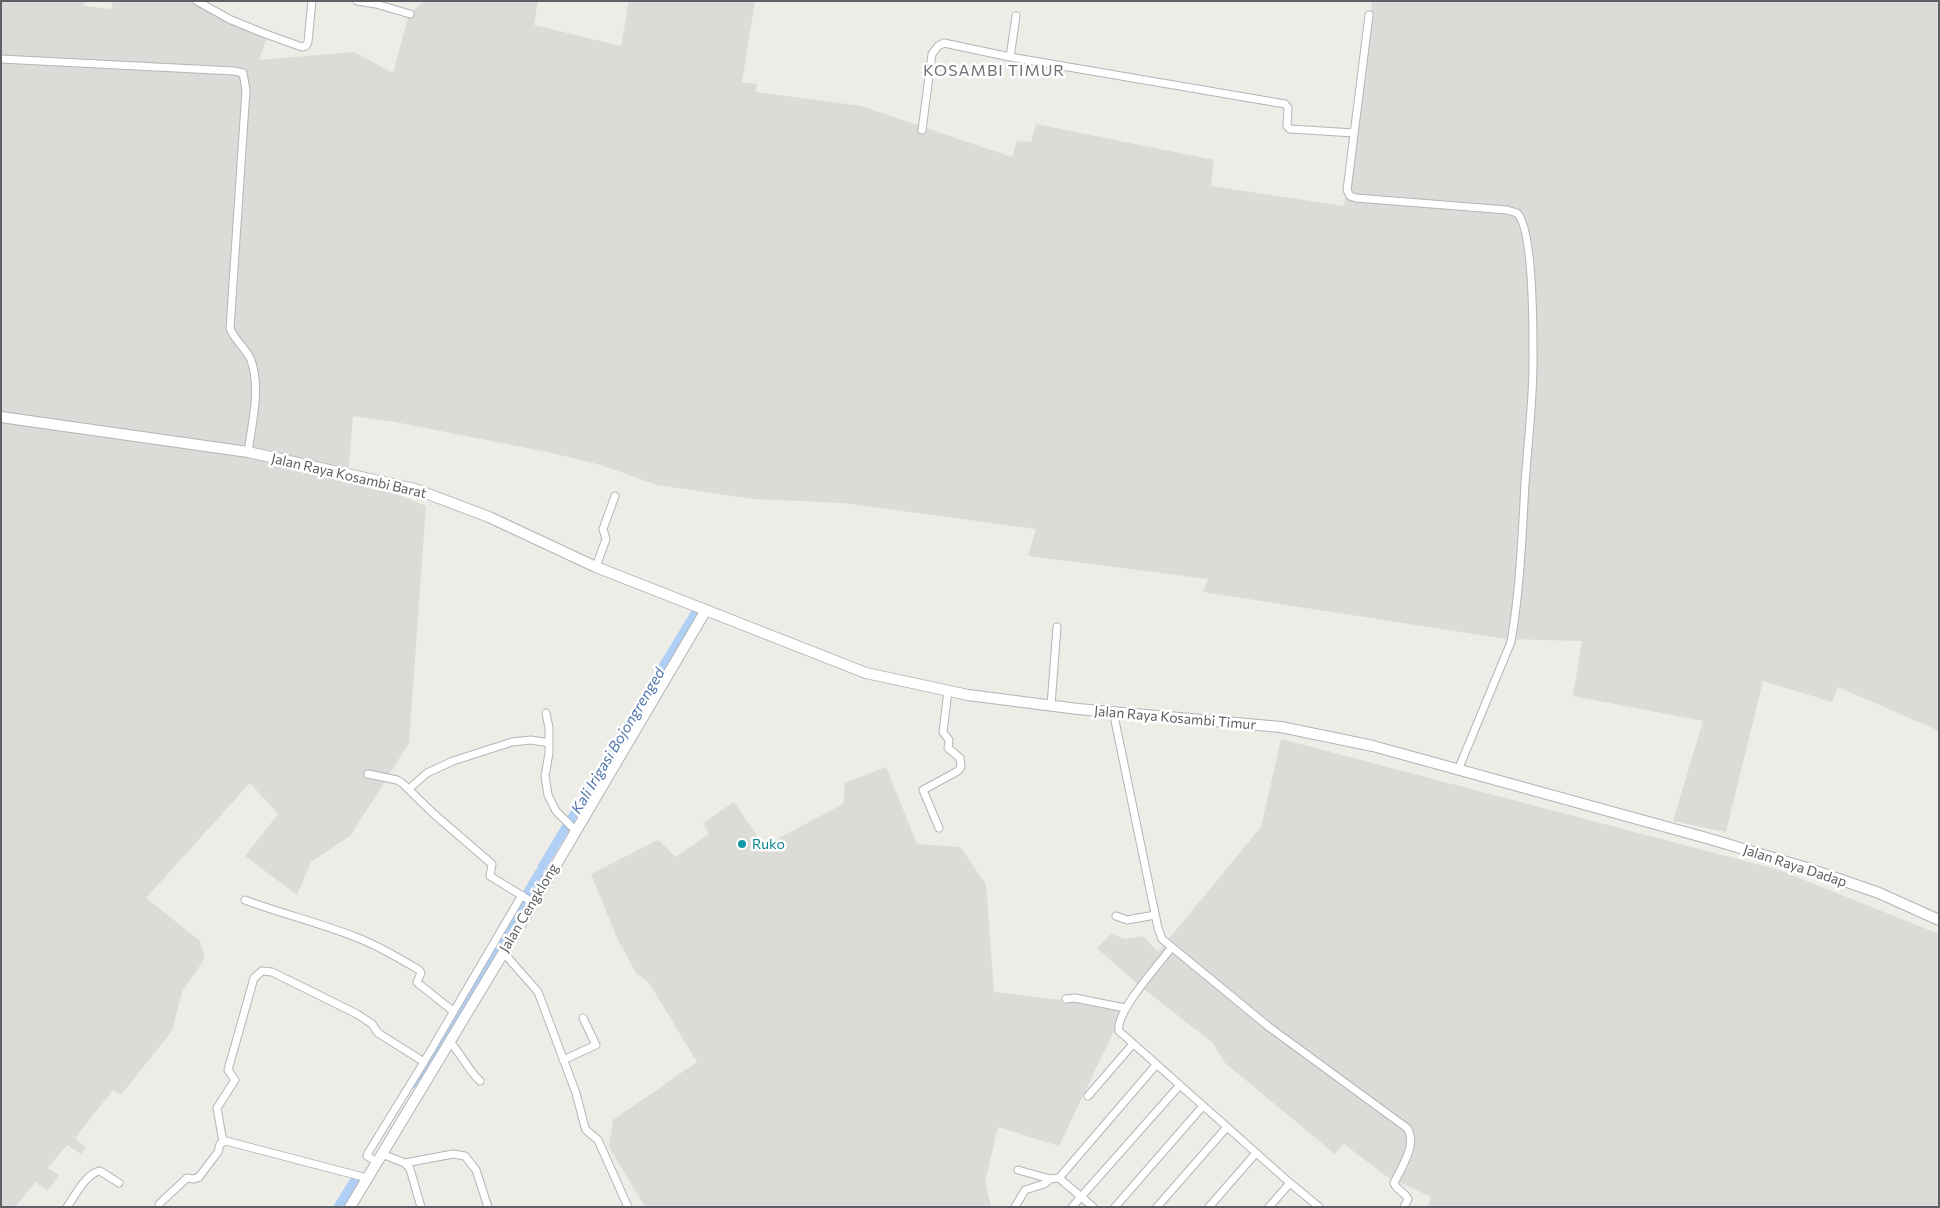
<!DOCTYPE html>
<style>
body{margin:0}
#map{position:relative;width:1940px;height:1208px;overflow:hidden;background:#eeece6;font-family:Commissioner,sans-serif}
canvas{display:block}
.frame{position:absolute;inset:0;border:2px solid #5d6064;pointer-events:none}
</style>
<div id="map">
<canvas width="1940" height="1208"></canvas>
<div class="frame"></div>
</div>
<script>
const g = document.querySelector('canvas').getContext('2d');
g.lineJoin = 'round';
function fillPath(path, color) {
  g.fillStyle = color;
  g.fill(path, 'evenodd');
}
function strokePath(path, color, width, dash) {
  g.strokeStyle = color;
  g.lineWidth = width;
  g.lineCap = dash ? 'butt' : 'round';
  g.setLineDash(dash || []);
  g.stroke(path);
}
function drawText(font, color, halo, rows, align = 'center') {
  g.font = font + ' Commissioner,sans-serif';
  g.lineWidth = 5;
  g.setLineDash([]);
  g.textBaseline = 'middle';
  g.strokeStyle = halo;
  g.fillStyle = color;
  for (const [text, x, y, turn = 0] of rows) {
    g.save();
    g.translate(x, y);
    g.rotate((+turn || 0) * Math.PI / 180);
    g.textAlign = isNaN(turn) ? turn : align;
    if (halo) g.strokeText(text, 0, 0);
    g.fillText(text, 0, 0);
    g.restore();
  }
}
fillPath(new Path2D(`
 M1,1H85L84,6L111,9L113,1H189L213,9L269,32L259,60L354,52L393,73L409,14L424,1H538L534,25L621,46L629,1H755L742,82L757,84L756,92L861,106L1012,157L1017,141L1031,142L1036,124L1214,160L1211,186L1344,206L1358,120L1372,1H1939V731L1838,687L1832,702L1763,681L1726,832L1673,821L1703,721L1573,696L1582,641L1506,639L1203,592L1208,579L1028,556L1036,529L843,503L753,499L657,485L601,465L552,453L395,422L353,416L348,474L426,506L409,743L351,835L311,862L297,895L245,856L278,814L250,783L146,898L200,941L205,958L182,992L172,1031L121,1095L113,1090L75,1138L86,1148L81,1154L67,1145L48,1168L59,1175L47,1191L36,1182L15,1207H2Z
 M1281,739L1779,870L1939,934V1207H1427L1431,1197L1386,1176L1344,1144L1335,1154L1225,1063L1212,1042L1141,987L1097,948L1111,934L1125,939L1143,936L1158,952L1261,827Z
 M886,767L917,844L960,847L986,884L994,992L1079,1002L1123,1012L1059,1146L998,1127L985,1182L991,1207H645L609,1147L613,1120L697,1062L649,983L636,973L617,938L591,874L658,840L676,857L709,834L703,823L734,802L764,846L843,804L845,783Z`), '#dddbd8');
strokePath(new Path2D(`
 M542,867L694,615
 M439,1046L539,873
 M414,1083L435,1054
 M338,1207L357,1176`), '#afd0f4', 9);
const minor = new Path2D(`
 M197,1L229,19L263,33L302,47L306,46L308,42L312,1
 M357,1L376,4L410,14
 M1369,15L1347,190L1350,196L1356,198L1507,210L1517,213C1533,228 1533,326 1533,351C1534,395 1528,440 1525,484C1522,537 1520,590 1511,642L1458,770
 M1010,57L1016,16
 M1,59L234,71L243,73L246,90L230,328C234,340 246,348 251,360C261,389 252,423 248,452
 M922,130L932,54L938,46L944,43L1010,57L1285,104L1288,108L1287,126L1290,129L1354,133
 M596,567L606,539L603,529L615,496
 M1051,705L1057,627
 M1113,711L1158,928L1162,939L1269,1027L1407,1128C1418,1144 1401,1168 1394,1183C1396,1190 1405,1192 1408,1199L1404,1207
 M546,713L549,728V753L545,776L548,795L556,811L575,830
 M368,774L397,780L402,783L435,815L492,864L490,876L532,902
 M409,789L427,773L453,761L512,742L531,740L549,743
 M939,828L923,790L958,771L961,767L960,758L948,748L949,740L943,732L948,691
 M245,900C282,914 321,923 358,938C379,946 399,958 419,970L421,973L417,982L419,984L453,1011
 M1116,916L1127,920L1155,915
 M1172,947C1160,963 1115,1012 1119,1031L1290,1183L1319,1207
 M503,952L538,992L576,1093L584,1124L586,1130L598,1140L628,1207
 M1066,999L1075,998L1125,1008
 M449,1041C461,1053 467,1069 480,1081
 M563,1060L596,1045L583,1018
 M1088,1096L1133,1044
 M223,1142L217,1108L235,1080L228,1070L254,978L262,971L272,972L357,1014L372,1024L378,1033L424,1062
 M382,1154L405,1163L410,1169L421,1207
 M377,1162L367,1156L368,1153L424,1062L522,895
 M405,1163L453,1154L465,1156L476,1170L488,1207
 M1018,1170L1050,1179L1059,1178L1156,1065
 M1059,1178L1093,1207
 M159,1204L187,1178L194,1179L199,1177L218,1152L220,1144L226,1141L367,1178
 M67,1207C75,1196 86,1173 100,1171L119,1183
 M1015,1207L1025,1190L1044,1184L1050,1179
 M1072,1207L1180,1085
 M1115,1207L1203,1106
 M1157,1207L1227,1127
 M1209,1207L1256,1153
 M1269,1207L1290,1183`);
const secondary = new Path2D(`
 M1,417L248,452L415,489L489,517L596,567L866,673L968,695L1078,709L1281,727L1373,746L1710,839L1807,868L1879,893L1939,920
 M350,1207L543,887L706,610`);
strokePath(minor, '#b3b5b9', 9);
strokePath(secondary, '#b2b4b8', 12);
strokePath(minor, '#fff', 7);
strokePath(secondary, '#fff', 10);
for (const [x, y, r, color] of [
 [742,844,5,"#0f9aa8"]
]) {
  const dot = new Path2D();
  dot.arc(x, y, r, 0, 2 * Math.PI);
  g.fillStyle = color;
  g.fill(dot);
  strokePath(dot, '#fff', 2);
}
drawText('14px', '#5d6064', '#fff', [
 ["Jalan Raya Kosambi Barat",349,476,13],
 ["Jalan Raya Kosambi Timur",1175,718,5],
 ["Jalan Raya Dadap",1795,866,18],
 ["Jalan Cengklong",529,908,-59]
]);
drawText('14px', '#0d838f', '#fff', [
 ["Ruko",752,844]
], 'left');
drawText('italic 15px', '#5276ac', '#fff', [
 ["Kali Irigasi Bojongrenged",618,741,-59]
]);
g.letterSpacing = '1px';
drawText('16px', '#6e7176', '#fff', [
 ["KOSAMBI TIMUR",994,71]
]);
g.letterSpacing = '0px';
</script>
